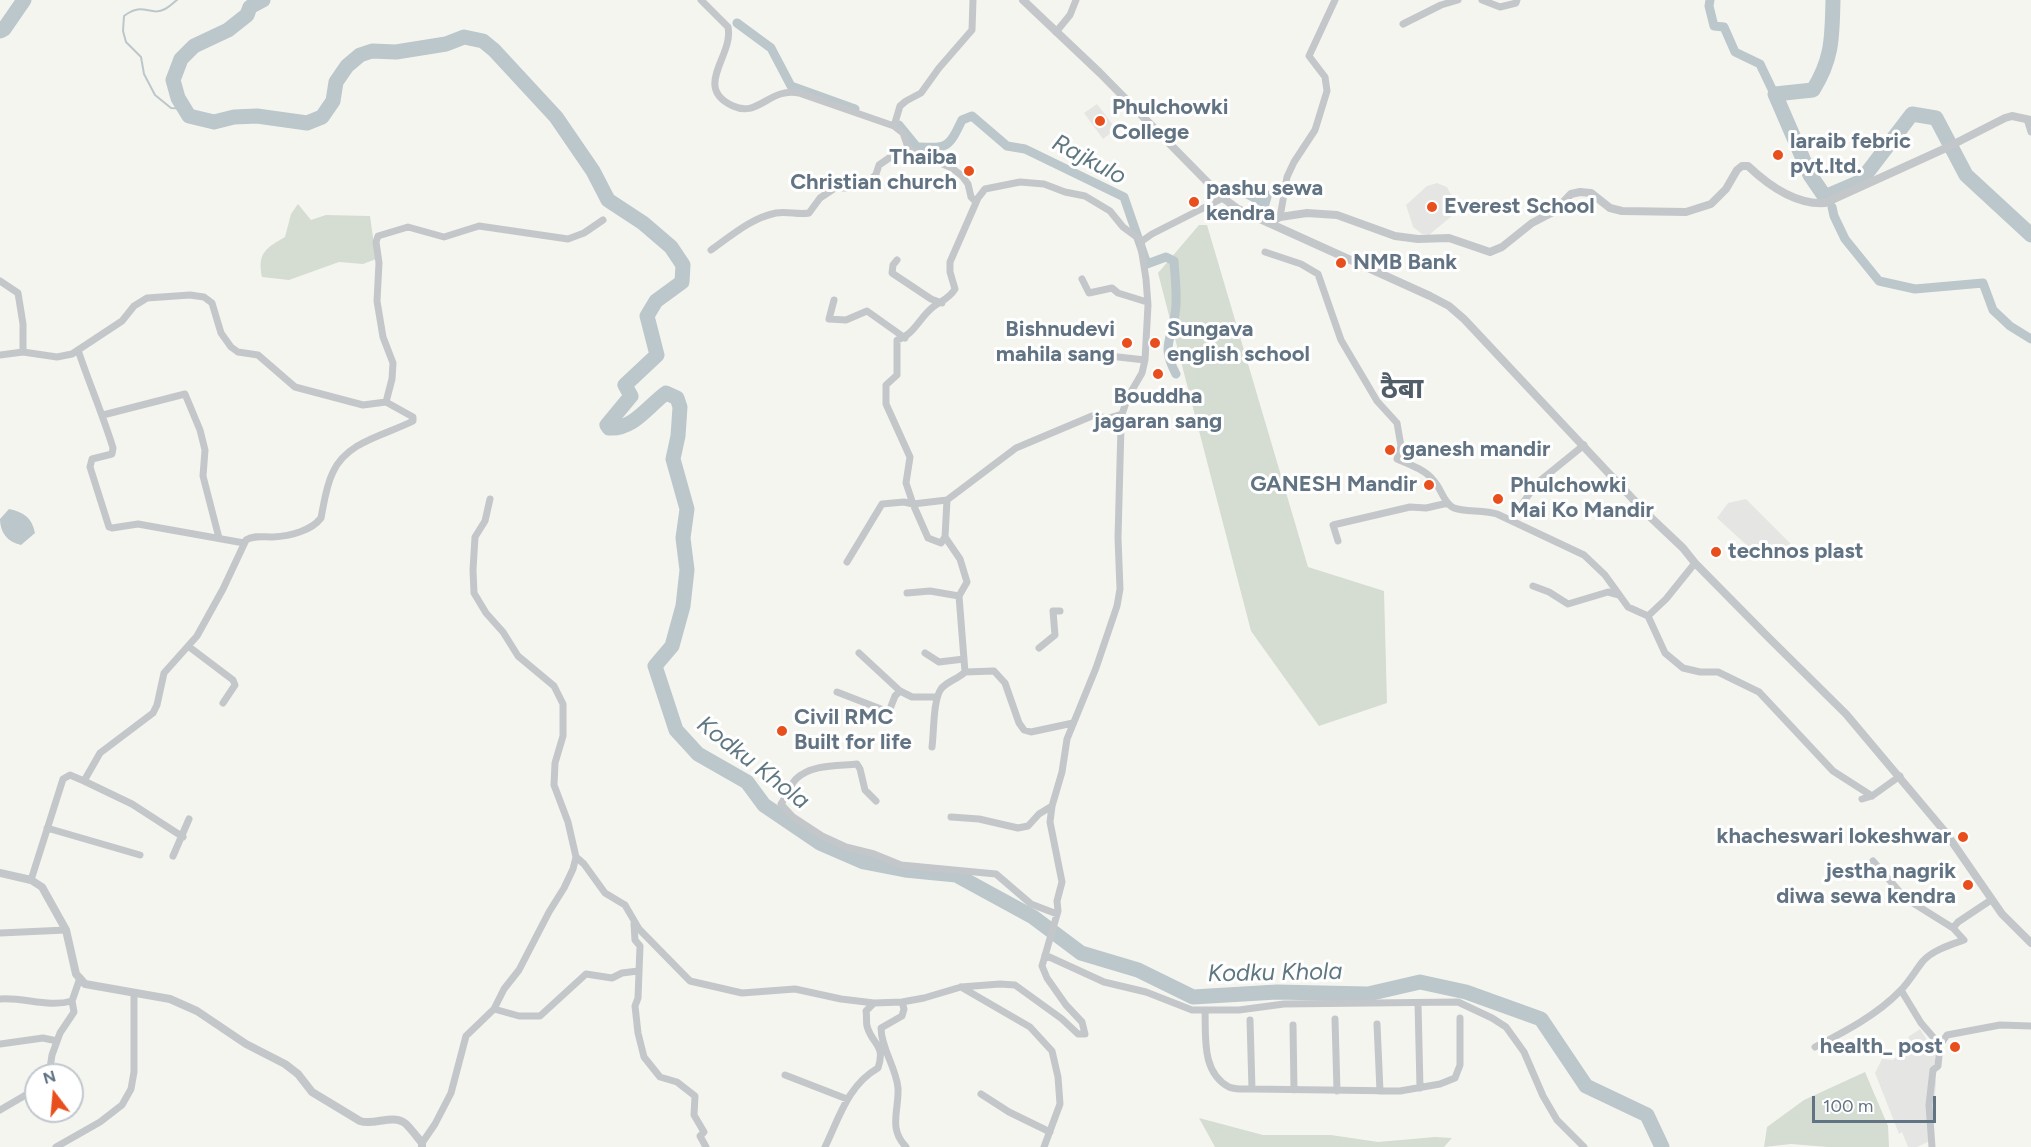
<!DOCTYPE html>
<meta charset="utf-8">
<style>
body{margin:0}
#map{position:relative;width:2031px;height:1147px;overflow:hidden;background:#f5f5f0;font-family:Figtree,sans-serif}
canvas{display:block}
.north{position:absolute;left:24px;top:1063px;width:60px;height:60px;box-sizing:border-box;background:#fff;border:2px solid #c0c7cd;border-radius:50%;rotate:344deg;font-size:16px;font-weight:700;line-height:24px;text-align:center;color:#627483}
.north::after{content:'';display:block;margin:auto;width:21px;height:27px;background:#e84f1d;clip-path:polygon(50% 0,100% 100%,50% 72%,0 100%)}
.scale{position:absolute;left:1812px;top:1096px;width:124px;height:27px;box-sizing:border-box;border:3px solid #627483;border-top:0;padding-left:8px;font-size:18px;line-height:21px;white-space:nowrap;color:#627483;-webkit-text-stroke:4px #fff;paint-order:stroke}
</style>
<div id="map">
<canvas width="2031" height="1147"></canvas>
<div class="north">N</div>
<div class="scale">100 m</div>
</div>
<script>
const g = document.querySelector('canvas').getContext('2d');
g.lineJoin = 'round';
function fillPath(path, color) {
  g.fillStyle = color;
  g.fill(path, 'evenodd');
}
function strokePath(path, color, width, dash) {
  g.strokeStyle = color;
  g.lineWidth = width;
  g.lineCap = dash ? 'butt' : 'round';
  g.setLineDash(dash || []);
  g.stroke(path);
}
function drawText(font, color, halo, rows, align = 'center') {
  g.font = font + ' Figtree,"Noto Sans Devanagari",sans-serif';
  g.lineWidth = 6;
  g.setLineDash([]);
  g.textBaseline = 'middle';
  g.strokeStyle = halo;
  g.fillStyle = color;
  for (const [text, x, y, turn = 0] of rows) {
    g.save();
    g.translate(x, y);
    g.rotate((+turn || 0) * Math.PI / 180);
    g.textAlign = isNaN(turn) ? turn : align;
    if (halo) g.strokeText(text, 0, 0);
    g.fillText(text, 0, 0);
    g.restore();
  }
}
fillPath(new Path2D(`
 M1097,104L1116,129L1103,139L1084,113Z
 M1437,183L1447,187L1459,210L1429,235L1422,234L1413,227L1406,205L1427,186Z
 M1746,499L1794,547L1783,560L1766,546L1753,551L1717,518L1728,503Z
 M1920,1029L1934,1051L1936,1067L1933,1070L1936,1082L1932,1140L1917,1147H1908L1902,1132L1899,1134L1875,1073L1882,1059L1893,1060L1912,1043L1908,1037Z`), '#e5e6e4');
fillPath(new Path2D(`
 M298,204L311,220L326,215L370,216L376,259L363,264L339,262L289,280L262,277C257,253 266,248 285,237L291,214Z
 M1199,225H1207L1308,567L1384,591L1387,703L1319,726L1251,631L1158,273Z
 M1865,1072L1888,1126L1889,1147H1828L1791,1144L1764,1147L1767,1127L1804,1100Z
 M1199,1118L1263,1135H1331L1378,1142L1435,1137L1452,1138L1444,1147H1215Z`), '#d5dcd1');
fillPath(new Path2D(`
 M1255,187L1273,192L1268,210L1245,198Z
 M9,509C24,512 32,518 35,533L21,545C7,542 0,532 0,519Z`), '#bbc7cb');
strokePath(new Path2D(`
 M177,0C173,3 169,7 165,9C150,17 143,1 124,16L123,31L126,42L141,57L144,74L155,95L171,108L185,109`), '#bbc7cb', 2);
strokePath(new Path2D(`
 M1710,0L1709,6L1714,26L1724,27L1735,52L1760,64L1811,171L1826,193
 M737,23L771,48L791,86L855,109
 M899,125L917,147C948,148 948,149 962,120L972,116L1007,146L1025,149L1124,197L1147,264L1166,257L1174,261C1175,278 1178,298 1175,314C1171,342 1161,346 1176,374
 M1832,207L1834,216L1845,239L1879,281L1915,289L1983,283L1993,310L2010,326L2031,339`), '#bbc7cb', 9);
strokePath(new Path2D(`
 M263,0L250,7L247,15L228,30L194,46L181,59L173,80L178,98L189,116L214,122L234,117L257,116L307,123L322,117L333,101L336,82L347,66L360,55L372,51L396,52L446,44L464,37L483,41L494,50L556,117L593,171L608,200L643,223L671,247L683,265L682,282L656,301L647,316L657,355L625,385L631,396L607,425L609,428C633,430 648,406 666,393L677,398L680,407L678,436L673,459L687,509L683,538L687,570L683,606L672,646L655,666L676,730L698,754L747,782L764,805L820,843L864,862L905,870L956,875L1033,917L1081,953L1138,970L1193,997L1277,992L1368,994L1420,982L1466,992L1541,1019L1586,1086L1647,1115L1662,1147
 M1833,0C1832,36 1833,58 1813,90L1775,94L1810,175L1825,197L1860,182L1912,114L1936,118L1966,175L2031,235
 M0,31L4,29L24,0`), '#bbc7cb', 15);
strokePath(new Path2D(`
 M701,0L728,27C734,56 692,87 733,106C759,118 769,87 799,93L894,126L903,133L909,150
 M1482,0L1500,7L1516,3L1517,0
 M1403,24L1441,5L1458,0
 M1056,32L1070,15L1076,0
 M2027,119L2031,132
 M894,126L900,106L906,101L921,93L939,68L972,30L973,0
 M1280,217L1287,177L1294,162L1315,130L1327,91L1325,77L1309,56L1335,0
 M711,250C731,236 751,218 776,213C788,211 798,215 809,213L820,198L835,188H852L867,184L876,174L879,165L895,154L909,150L952,168L962,176L968,184L971,197L976,202
 M1265,252L1301,264L1318,274L1341,340L1377,401L1397,423L1401,446L1397,459C1409,464 1426,470 1434,481C1441,488 1444,504 1454,508C1463,512 1485,510 1497,514L1584,555L1605,575L1628,607L1648,616L1665,653L1683,668L1700,672H1718L1759,692L1833,771L1872,796
 M897,260L893,265L892,273L931,299L942,303
 M1082,279L1089,293L1112,288L1118,293L1147,302
 M0,281L18,293L23,324V352
 M834,300L829,319L846,320L867,311L905,338
 M78,350C89,383 103,415 113,448L112,454L92,459L90,467L109,527L112,528L138,524L244,543
 M1073,352L1145,360
 M0,355L23,352L57,357L72,354L122,321L134,306L147,298L190,295L204,297L212,303L221,333L231,347L238,352L258,355L295,387L363,405L386,402
 M103,415L185,394L200,430L205,450L203,476L219,538
 M1512,519L1536,484L1584,445
 M945,537L941,543L928,538L913,504L906,483L910,457L886,404V385L897,375V340C914,335 919,318 933,307C941,301 949,299 955,289L950,272V262L978,198L985,189L1020,182L1044,184L1065,192L1085,196L1110,211L1123,227L1142,241
 M1338,541L1333,525L1410,507L1426,508L1448,503
 M847,562L882,504L904,502L913,504L947,500
 M1533,586L1549,592L1568,604L1608,592L1619,595
 M907,593L930,591L959,596
 M1648,616L1666,599L1695,563
 M188,646L233,680L235,685L223,703
 M1039,648L1055,635L1053,611H1060
 M859,653L900,691L912,697H937
 M925,653L939,662L964,659
 M837,692L886,711L890,709L895,696L900,691
 M1073,723L1031,732L1024,730L1019,723L1005,683L994,671L965,672L959,596L967,582L960,559L945,537L947,500L1016,448L1092,416L1109,418L1122,414
 M932,747C934,732 933,700 941,689C946,682 958,679 965,672
 M84,781L132,804L183,837
 M1862,799L1872,796L1900,776
 M876,801L865,790L860,769L857,764C838,766 811,764 796,779C790,785 786,797 781,804L793,817L822,836L846,847L874,854L901,865L996,874L1031,904L1057,914
 M951,817L979,819L1018,828L1028,826L1039,814L1052,806
 M47,828L140,855
 M173,856L189,819
 M576,857L584,864L605,893L625,905L639,929L690,981L742,993L795,989L841,999L874,1003
 M31,880L63,779L70,775L84,781L100,753L153,713L157,705L164,673L197,636L223,589L246,540C254,535 263,537 273,537C290,536 311,531 321,518C324,503 326,486 333,472C347,441 386,435 413,421V417L386,402L392,379L393,363L383,337L377,301L379,263L376,242L378,236L408,227L444,237L479,226L568,239L584,233L603,220
 M634,924L635,940L640,946L638,998L635,1006L638,1033L644,1057L660,1077L677,1082L695,1096L694,1115L704,1132L700,1136L706,1147
 M1953,928L1958,922L1991,900
 M0,933L66,930
 M1045,955L1104,982L1146,992L1192,1010H1239L1284,1004L1458,1002L1492,1018L1506,1027L1524,1052L1543,1096L1557,1120L1584,1147
 M961,987L1030,1027L1052,1051L1058,1077L1060,1104L1044,1147
 M1901,990L1921,1023L1940,1045
 M0,999C24,997 48,1008 72,1001L80,978
 M902,1002L904,1009L902,1016L881,1028C881,1048 896,1067 898,1088C899,1111 888,1128 906,1147
 M1418,1003L1420,1088
 M494,1009L519,1016H540L586,974L612,978L622,973L638,971
 M1205,1010C1206,1036 1201,1072 1229,1087C1235,1090 1245,1089 1252,1089L1400,1091L1440,1084L1455,1078L1460,1065V1018
 M1335,1019L1337,1091
 M1250,1020L1252,1089
 M1377,1024L1380,1091
 M1293,1025L1294,1090
 M0,1044L43,1038L57,1041
 M1815,1047C1844,1032 1877,1015 1900,991C1909,982 1915,971 1923,961C1933,950 1950,945 1964,940L1953,928L1905,898L1873,861
 M49,1075L52,1055L60,1033L74,1012L72,1001
 M785,1075L847,1099
 M981,1094L1009,1112L1050,1132
 M0,1110L36,1089
 M422,1143L435,1124L451,1093L466,1036L494,1009L504,989L519,970L549,912L564,888L573,869L576,857L568,822L554,785L555,763L563,736V704L554,686L518,656L503,632L486,613L474,593L473,570L475,537L485,521L490,499
 M56,1147L100,1122L122,1105L131,1089L134,1072V993
 M825,1147C839,1118 848,1085 878,1068C886,1044 872,1045 867,1026C866,1022 867,1015 866,1011L874,1003L902,1002L924,998L961,987L1000,984L1015,985L1062,1019L1078,1034H1085L1082,1022L1066,1005L1047,978L1042,966L1058,911L1057,901L1062,882L1050,822L1052,806L1062,772L1067,739L1096,668L1117,606L1120,589L1118,538L1121,426L1122,414L1128,397L1142,373L1145,360L1148,305L1146,279L1141,247L1142,241L1152,234L1223,198
 M1932,1147L1929,1105L1933,1070L1938,1066L1940,1045L1947,1035L2000,1025L2031,1026`), '#c4c7ca', 7);
strokePath(new Path2D(`
 M1023,0L1100,73L1223,198L1238,209L1430,296L1449,306L1464,319L1646,513L1683,548L1695,563L1768,637L1846,714L1946,833L2002,914L2031,943
 M1269,223L1280,217L1307,213L1337,215L1395,236L1418,239L1449,238L1490,252L1502,247L1532,223L1555,211L1571,194L1580,192L1591,193L1610,208L1622,211L1686,212L1711,204L1726,189L1737,170L1742,166H1748C1768,185 1795,205 1825,203L1946,148L2005,118L2012,116L2031,120
 M0,873L31,880L42,887L66,930L76,974L85,984L170,999L197,1011L246,1044L285,1064L298,1074L312,1092L360,1121C375,1126 393,1113 406,1124C412,1130 417,1137 422,1143V1147`), '#c4c7ca', 8);
for (const [x, y, r, color] of [
 [1100,121,6,"#e84f1d"],
 [1778,155,6,"#e84f1d"],
 [969,171,6,"#e84f1d"],
 [1194,202,6,"#e84f1d"],
 [1432,207,6,"#e84f1d"],
 [1341,263,6,"#e84f1d"],
 [1127,343,6,"#e84f1d"],
 [1155,343,6,"#e84f1d"],
 [1158,374,6,"#e84f1d"],
 [1390,450,6,"#e84f1d"],
 [1429,485,6,"#e84f1d"],
 [1498,499,6,"#e84f1d"],
 [1716,552,6,"#e84f1d"],
 [782,731,6,"#e84f1d"],
 [1963,837,6,"#e84f1d"],
 [1968,885,6,"#e84f1d"],
 [1955,1047,6,"#e84f1d"]
]) {
  const dot = new Path2D();
  dot.arc(x, y, r, 0, 2 * Math.PI);
  g.fillStyle = color;
  g.fill(dot);
  strokePath(dot, '#fff', 2);
}
drawText('bold 22px', '#627483', '#fff', [
 ["Phulchowki",1112,108],
 ["College",1112,133],
 ["laraib febric",1790,142],
 ["pvt.ltd.",1790,167],
 ["Thaiba",957,158,"right"],
 ["Christian church",957,183,"right"],
 ["pashu sewa",1206,189],
 ["kendra",1206,214],
 ["Everest School",1444,207],
 ["NMB Bank",1353,263],
 ["Bishnudevi",1115,330,"right"],
 ["mahila sang",1115,355,"right"],
 ["Sungava",1167,330],
 ["english school",1167,355],
 ["Bouddha",1158,397,"center"],
 ["jagaran sang",1158,422,"center"],
 ["ganesh mandir",1402,450],
 ["GANESH Mandir",1417,485,"right"],
 ["Phulchowki",1510,486],
 ["Mai Ko Mandir",1510,511],
 ["technos plast",1728,552],
 ["Civil RMC",794,718],
 ["Built for life",794,743],
 ["khacheswari lokeshwar",1951,837,"right"],
 ["jestha nagrik",1956,872,"right"],
 ["diwa sewa kendra",1956,897,"right"],
 ["health_ post",1943,1047,"right"]
], 'left');
drawText('italic 24px', '#5e7780', '#fff', [
 ["Rajkulo",1089,160,28],
 ["Kodku Khola",753,763,38],
 ["Kodku Khola",1275,973,-1]
]);
drawText('bold 28px', '#515d67', '#fff', [
 ["ठैबा",1402,390]
]);
</script>
